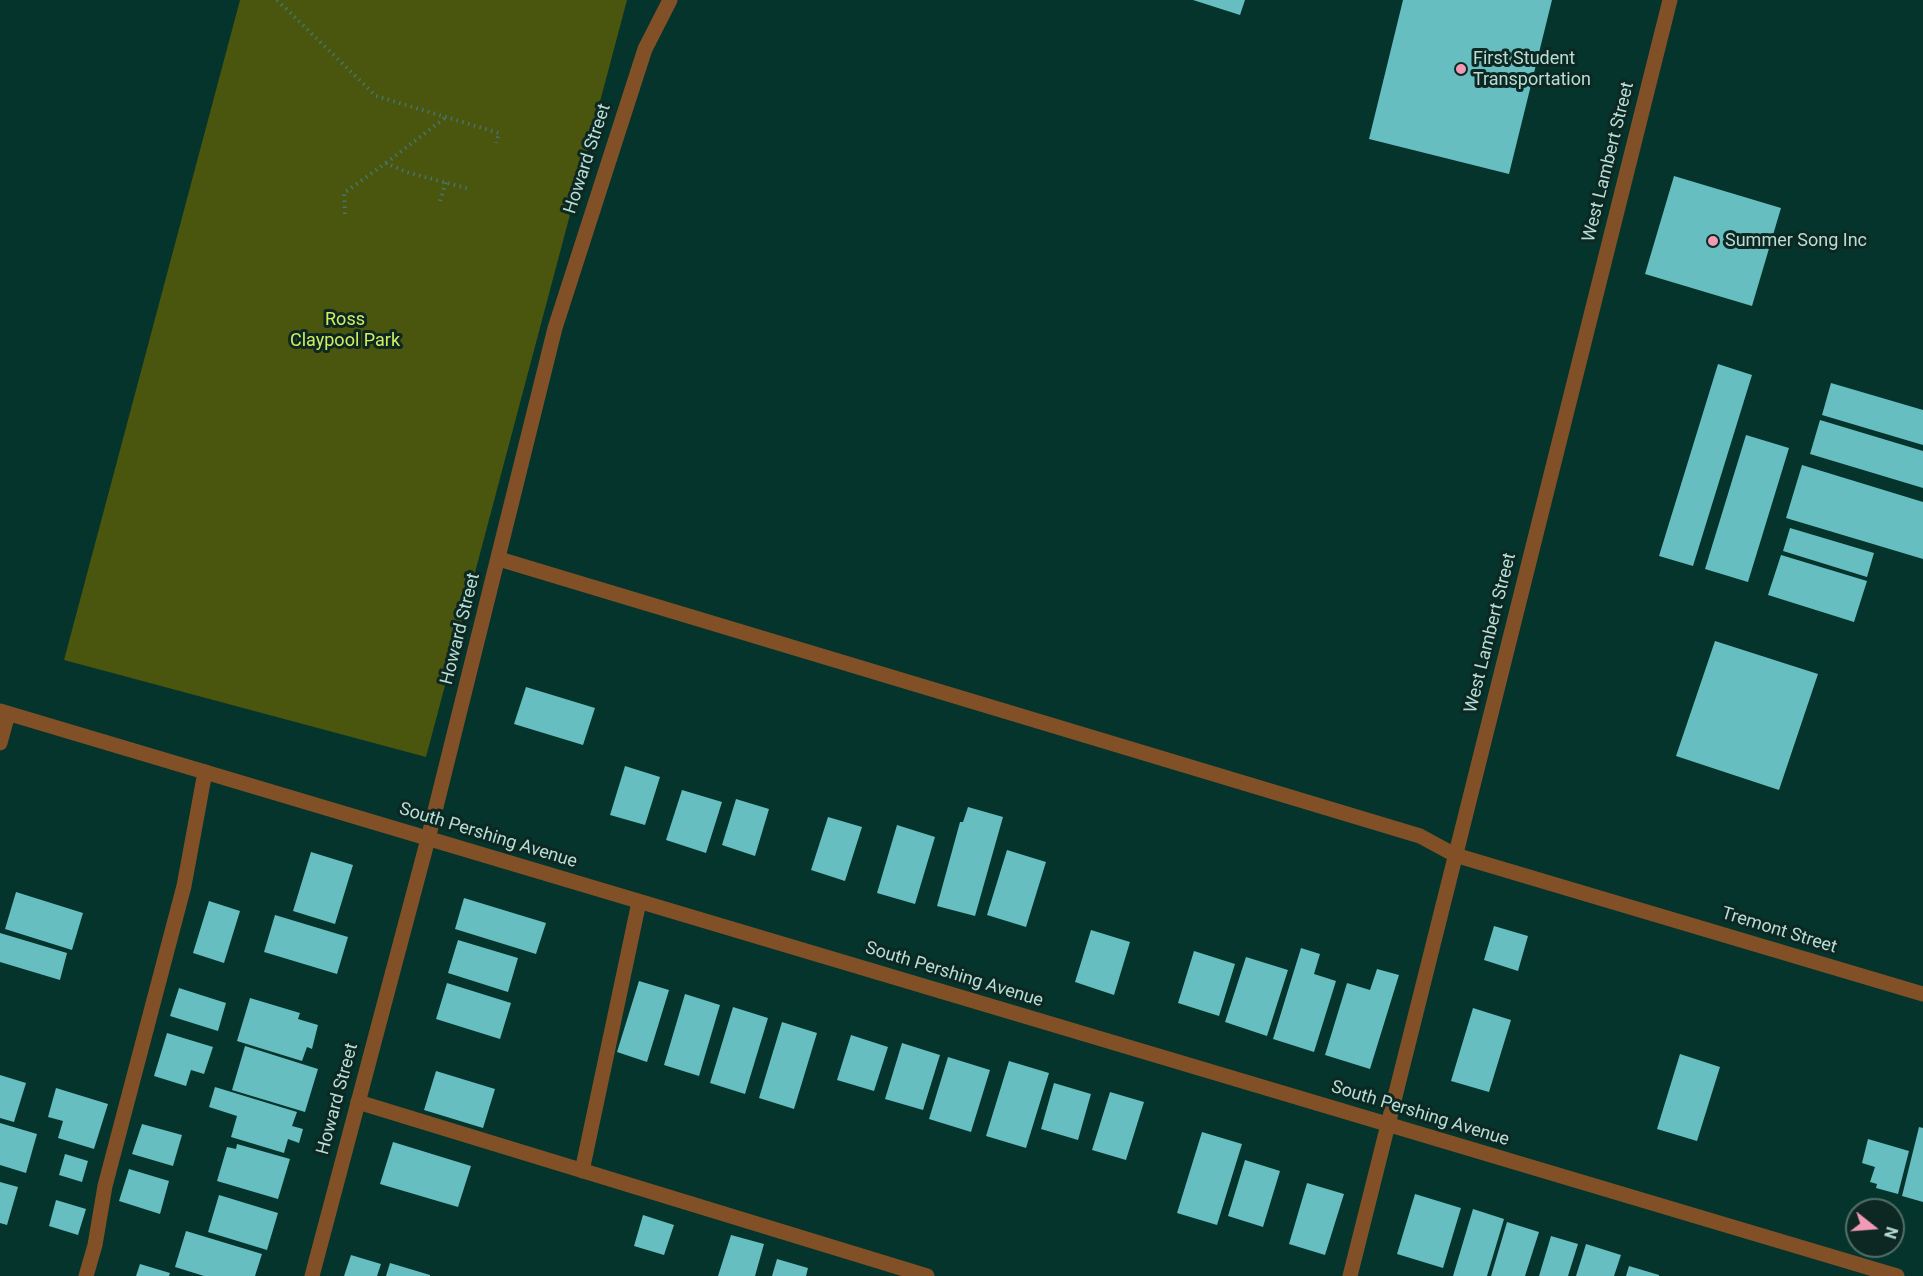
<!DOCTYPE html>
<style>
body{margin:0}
#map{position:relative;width:1923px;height:1276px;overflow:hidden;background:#04342c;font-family:Roboto,sans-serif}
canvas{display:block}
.north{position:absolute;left:1845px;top:1198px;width:60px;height:60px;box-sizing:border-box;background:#0d2822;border:2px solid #517069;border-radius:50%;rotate:107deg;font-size:16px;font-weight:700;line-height:24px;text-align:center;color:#b7ddd4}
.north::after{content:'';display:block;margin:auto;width:21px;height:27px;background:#f09ab6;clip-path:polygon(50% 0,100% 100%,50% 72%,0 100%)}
</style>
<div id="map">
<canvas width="1923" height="1276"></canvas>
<div class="north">N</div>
</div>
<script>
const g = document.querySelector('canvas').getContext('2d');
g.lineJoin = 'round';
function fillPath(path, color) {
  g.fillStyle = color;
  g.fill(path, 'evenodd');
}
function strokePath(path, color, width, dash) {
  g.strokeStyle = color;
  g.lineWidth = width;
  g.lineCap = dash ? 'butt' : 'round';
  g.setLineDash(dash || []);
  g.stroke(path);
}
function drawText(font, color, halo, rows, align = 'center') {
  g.font = font + ' Roboto,sans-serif';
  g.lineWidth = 6;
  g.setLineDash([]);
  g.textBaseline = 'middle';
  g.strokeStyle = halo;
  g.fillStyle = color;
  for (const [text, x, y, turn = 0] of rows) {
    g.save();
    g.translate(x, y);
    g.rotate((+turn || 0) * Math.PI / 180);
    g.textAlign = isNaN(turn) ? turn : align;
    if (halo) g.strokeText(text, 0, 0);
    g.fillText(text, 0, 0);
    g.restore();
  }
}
fillPath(new Path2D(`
 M240,0H627L426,757L64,660Z`), '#4a550d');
fillPath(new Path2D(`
 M1193,0H1245L1240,15Z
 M1403,0H1552L1509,174L1369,139Z
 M1674,176L1781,208L1752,306L1645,274Z
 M1718,364L1752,375L1693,566L1659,556Z
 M1831,383L1923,410V445L1822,415Z
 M1820,420L1923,451V488L1810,454Z
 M1746,435L1789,448L1748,582L1705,569Z
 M1802,465L1923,502V559L1786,518Z
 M1790,528L1874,553L1867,577L1783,551Z
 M1781,555L1867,581L1854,622L1768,595Z
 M1715,641L1818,674L1779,790L1676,756Z
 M526,687L595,708L583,745L514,724Z
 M625,766L660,777L645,825L610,815Z
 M682,790L722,802L706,853L666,840Z
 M736,799L769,809L755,856L722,845Z
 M968,807L1003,817L975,916L937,906L960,822H963Z
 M828,817L862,827L845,881L811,870Z
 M897,825L935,837L915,904L877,893Z
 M1007,850L1046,862L1026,927L987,915Z
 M311,852L353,865L335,924L293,911Z
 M16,892L83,913L72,950L5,929Z
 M464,898L546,923L536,954L455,929Z
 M209,901L240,911L224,963L193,953Z
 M275,915L348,937L337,974L264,952Z
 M1494,926L1528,936L1518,971L1484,960Z
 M1091,930L1130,942L1114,995L1075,982Z
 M0,933L67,953L60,980L0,962Z
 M458,940L518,958L508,992L448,973Z
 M1301,948L1320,954L1314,974L1336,981L1314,1052L1273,1039Z
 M1194,951L1235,964L1219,1016L1178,1003Z
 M1246,957L1288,970L1267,1036L1225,1022Z
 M1377,969L1399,975L1370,1069L1325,1055L1347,983L1370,990Z
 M639,981L669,990L647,1062L617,1052Z
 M447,983L511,1003L500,1039L436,1019Z
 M179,988L226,1003L218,1031L170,1016Z
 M685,994L720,1005L699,1076L664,1065Z
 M250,998L300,1013L298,1019L318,1025L312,1049L307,1047L302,1061L237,1041Z
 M733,1007L768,1018L745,1094L710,1083Z
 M1473,1008L1511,1020L1489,1092L1451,1081Z
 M782,1022L817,1033L794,1109L759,1098Z
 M167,1033L213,1047L204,1074L191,1070L186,1086L154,1076Z
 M851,1035L888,1047L874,1091L837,1080Z
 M902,1043L940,1055L923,1110L885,1099Z
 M245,1046L318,1069L305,1112L232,1090Z
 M1680,1054L1720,1067L1697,1141L1657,1129Z
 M948,1057L990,1070L971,1132L929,1119Z
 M1009,1061L1049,1073L1026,1148L986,1136Z
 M436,1071L495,1089L483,1128L424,1110Z
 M0,1075L26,1083L14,1122L0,1118Z
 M1054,1083L1091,1094L1078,1140L1041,1129Z
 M215,1087L297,1112L292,1126L303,1129L299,1143L288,1139L284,1153L231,1137L237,1116L209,1107Z
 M56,1088L108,1104L94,1149L58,1138L63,1121L48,1117Z
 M1110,1092L1144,1102L1126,1160L1092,1150Z
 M0,1123L37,1134L26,1173L0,1165Z
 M142,1124L182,1135L173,1166L132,1154Z
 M1919,1127L1923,1128V1202L1902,1196Z
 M1202,1132L1242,1144L1217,1225L1177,1213Z
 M1868,1139L1909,1151L1898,1194L1876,1188L1877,1184L1870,1182L1875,1167L1862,1163Z
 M393,1142L471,1166L458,1207L380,1184Z
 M237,1144L290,1159L278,1199L217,1181L227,1147L236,1149Z
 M65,1154L88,1161L82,1182L59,1175Z
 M1245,1160L1280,1171L1263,1227L1228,1216Z
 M129,1169L169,1181L160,1214L119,1201Z
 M0,1182L18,1187L7,1225L0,1223Z
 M1307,1183L1344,1194L1325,1255L1289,1244Z
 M1415,1194L1461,1208L1443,1268L1397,1254Z
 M219,1195L278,1213L267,1250L208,1232Z
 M56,1200L86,1209L78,1235L49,1226Z
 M1473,1209L1504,1219L1487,1276H1453Z
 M643,1215L674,1225L664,1255L634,1246Z
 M1507,1222L1539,1232L1525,1276H1491Z
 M186,1231L262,1254L255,1276H204L175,1267Z
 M731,1235L764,1244L755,1276H718Z
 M1551,1236L1578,1244L1568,1276H1539Z
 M1586,1244L1621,1255L1614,1276H1576Z
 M351,1255L381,1264L377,1276H344Z
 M777,1259L808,1268L806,1276H772Z
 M390,1263L430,1275V1276H386Z
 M140,1264L170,1273L169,1276H136Z
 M1629,1266L1659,1275V1276H1626Z`), '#66bec1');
strokePath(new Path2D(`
 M277,0L376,96L499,133L496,143
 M386,163L446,117
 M440,201L446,182
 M345,214L344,193L386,163L406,172L470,189`), '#47746b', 4, [1.5, 4.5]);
strokePath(new Path2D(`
 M499,559L1420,836L1455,855
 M358,1102L927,1276
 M582,1171L639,902
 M86,1276L95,1245L105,1186L184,886L205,772`), '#825026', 15);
strokePath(new Path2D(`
 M0,711L1897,1276
 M0,743L8,714
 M1455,855L1923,994
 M312,1276L428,839L555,328L645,49L670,0
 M1350,1276L1670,0`), '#825026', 15);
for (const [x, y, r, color] of [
 [1461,69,6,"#f09ab6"],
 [1713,241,6,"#f09ab6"]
]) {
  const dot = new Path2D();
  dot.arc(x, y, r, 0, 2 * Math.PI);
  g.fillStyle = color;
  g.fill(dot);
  strokePath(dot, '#0d2822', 2);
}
drawText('18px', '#b7ddd4', '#0d2822', [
 ["First Student",1473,59],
 ["Transportation",1473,80],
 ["Summer Song Inc",1725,241]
], 'left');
drawText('18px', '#b7ddd4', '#0d2822', [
 ["Howard Street",588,159,-72],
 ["West Lambert Street",1609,162,-76],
 ["Howard Street",461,629,-76],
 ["West Lambert Street",1491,633,-76],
 ["South Pershing Avenue",488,836,17],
 ["Tremont Street",1779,931,17],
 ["South Pershing Avenue",954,975,17],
 ["Howard Street",338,1099,-75],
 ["South Pershing Avenue",1420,1114,17]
]);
drawText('18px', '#d3ed61', '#0d2822', [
 ["Ross",345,320],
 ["Claypool Park",345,341]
]);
</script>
